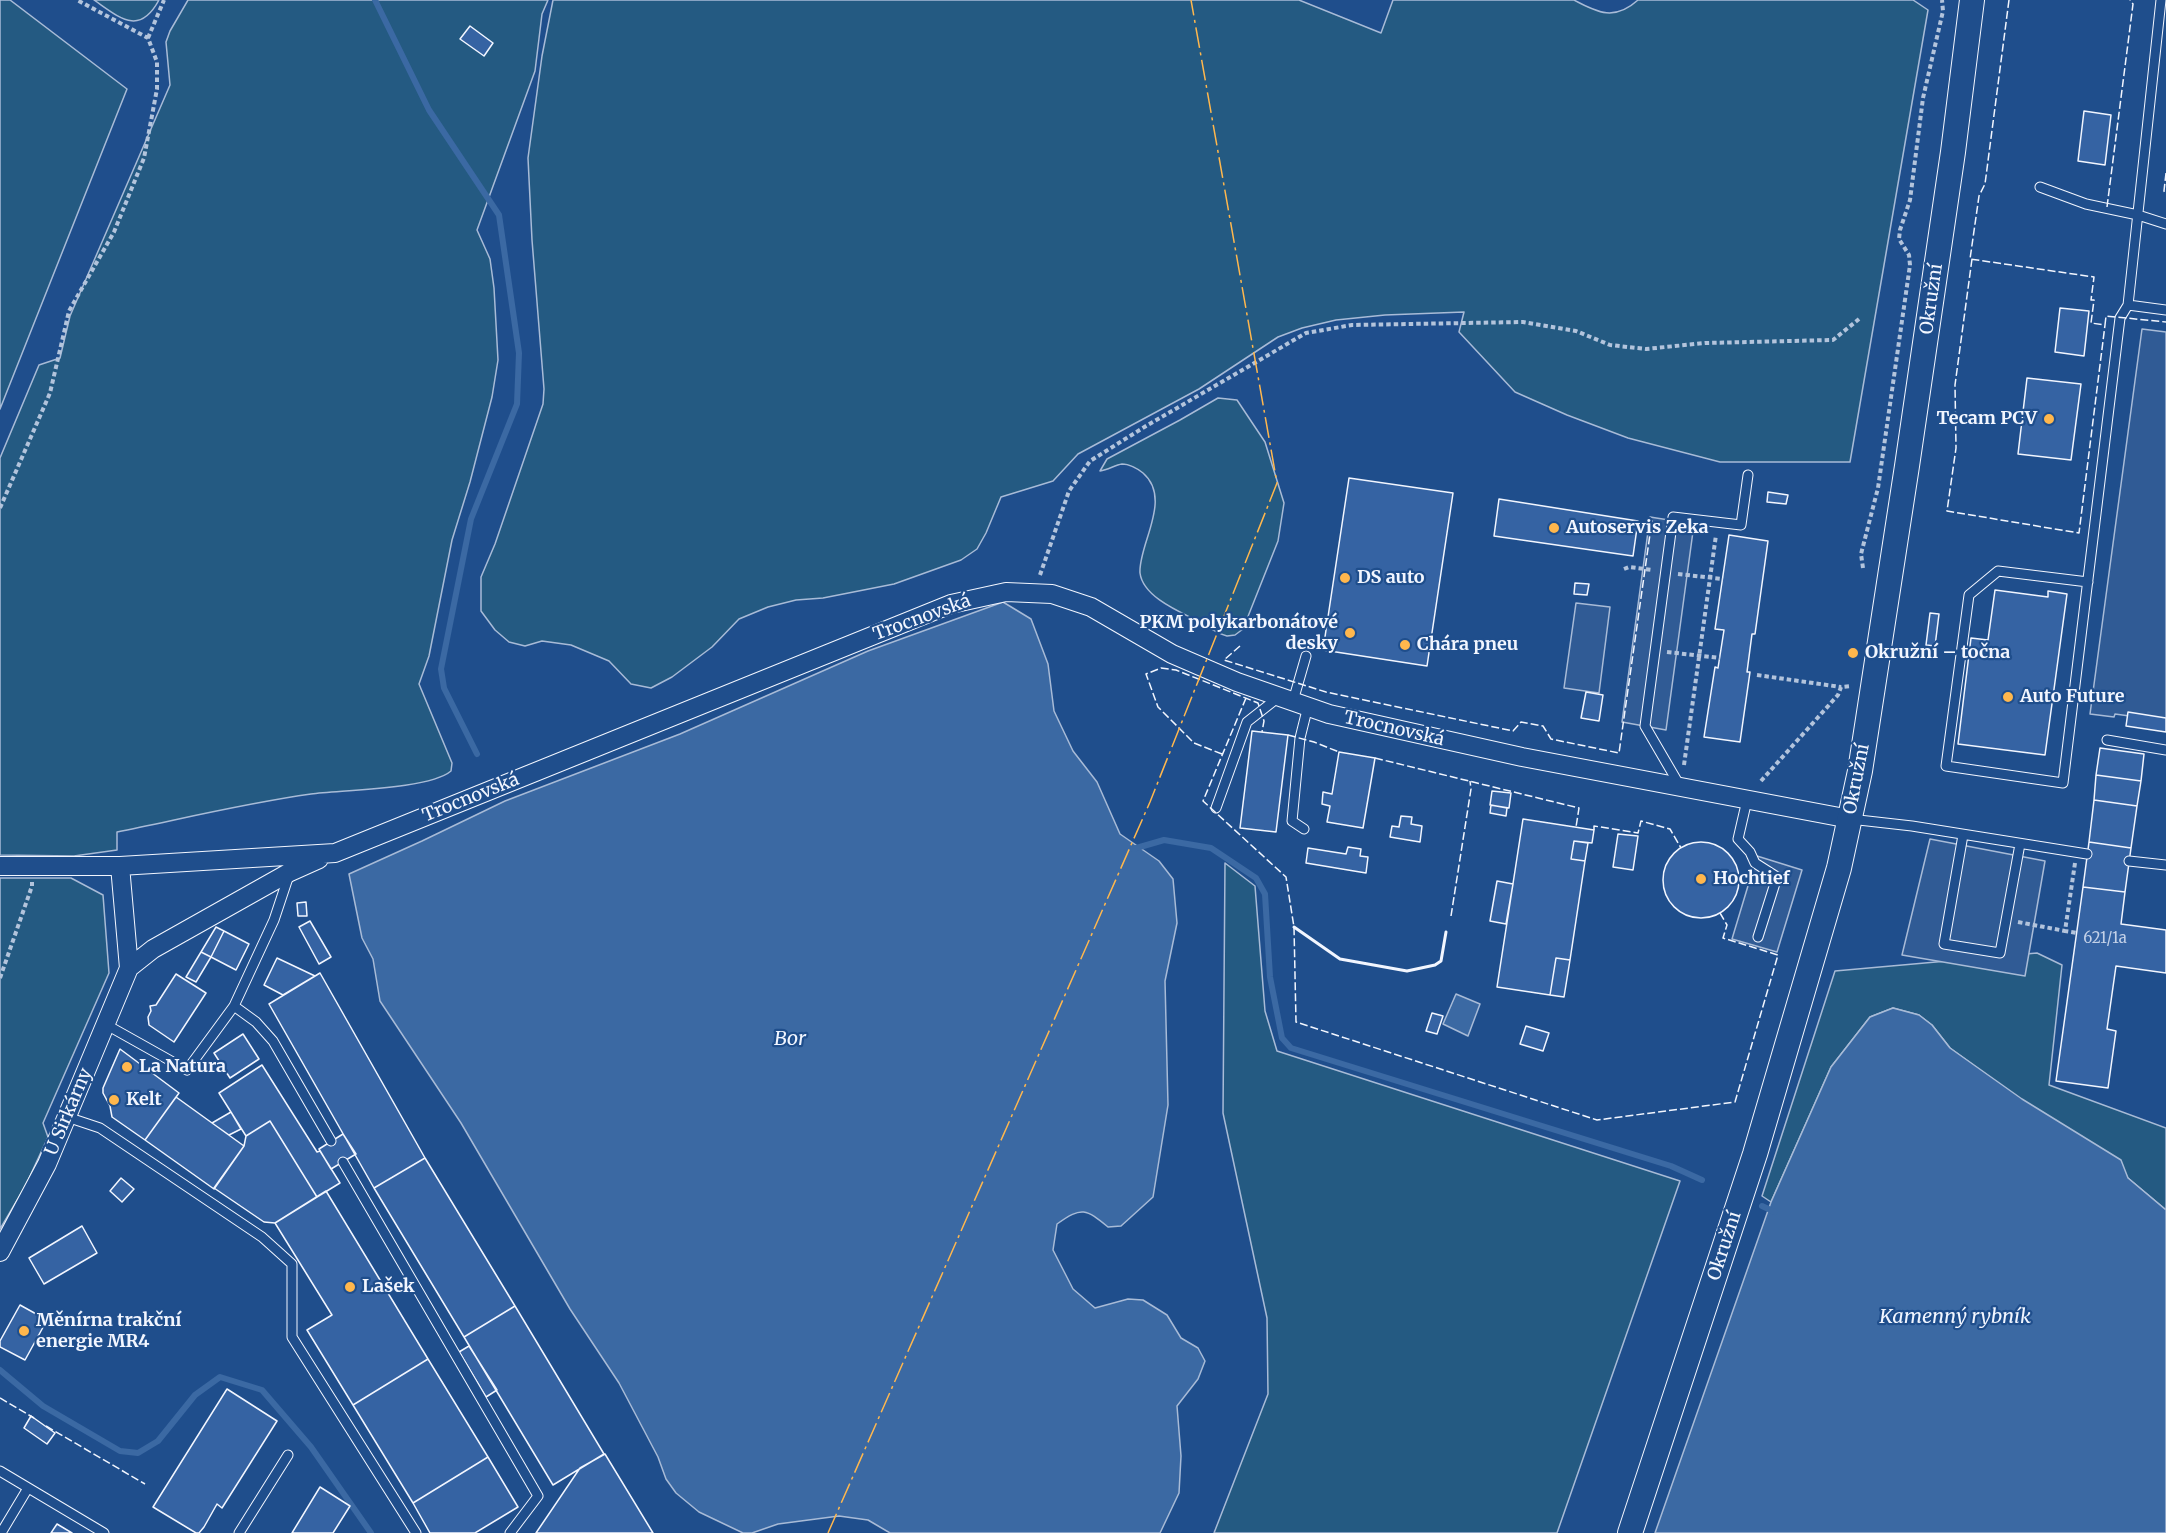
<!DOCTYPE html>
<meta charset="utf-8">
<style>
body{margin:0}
canvas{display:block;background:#1f4e8c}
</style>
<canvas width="2166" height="1533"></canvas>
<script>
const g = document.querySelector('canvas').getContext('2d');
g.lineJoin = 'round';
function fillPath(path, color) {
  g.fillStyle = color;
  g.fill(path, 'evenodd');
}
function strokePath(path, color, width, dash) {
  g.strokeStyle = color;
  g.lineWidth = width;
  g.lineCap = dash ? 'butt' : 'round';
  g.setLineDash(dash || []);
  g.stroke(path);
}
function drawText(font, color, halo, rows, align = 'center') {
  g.font = font + ' Merriweather,serif';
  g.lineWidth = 4.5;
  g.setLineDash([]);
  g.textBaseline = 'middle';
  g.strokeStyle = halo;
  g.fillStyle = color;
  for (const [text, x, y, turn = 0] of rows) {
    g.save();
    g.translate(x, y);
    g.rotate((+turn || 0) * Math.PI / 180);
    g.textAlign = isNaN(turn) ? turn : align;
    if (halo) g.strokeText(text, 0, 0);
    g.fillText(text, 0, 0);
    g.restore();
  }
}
const green = new Path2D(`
 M0,0H10L127,89L0,409Z
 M94,0H159C139,37 119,17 94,0Z
 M188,0H548L542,14L535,71L477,230L490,259L494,288L498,360L492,397L470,482L452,540L429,656L419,684L452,763L451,771C430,789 343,790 311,794C246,803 181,819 117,832V850L74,856L0,855V458L39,365L60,358L70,316L170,85L166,42L170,31Z
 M553,0H1299L1381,33L1393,0H1574C1598,13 1615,21 1638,0H1913L1928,10L1850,462H1720L1628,438L1567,415L1515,392L1459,332L1464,312L1385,315L1336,320L1302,328L1278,337L1199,389L1078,454L1053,481L1001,497L986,533L977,549L961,560L894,584L823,598L796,600L768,607L739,619L712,647L672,677L651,688L631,684L609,661L571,645L542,641L525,646L509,642L495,630L481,611V577L495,544L543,404L544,389L532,240L528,158L542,56Z
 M1218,398L1237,400L1265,442L1284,503L1278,541L1243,629L1235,635L1227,636C1216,633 1208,627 1198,621C1180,612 1143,597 1140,573C1138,545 1173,499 1143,473C1138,469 1129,464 1122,464C1115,465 1108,470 1100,471L1107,459L1180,420Z
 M1225,863L1255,886L1265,1011L1277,1051L1680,1181L1557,1533H1214L1268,1394L1267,1318L1223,1113Z
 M0,878H71L103,895L109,973L43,1123L48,1137L25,1187L0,1229Z
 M2037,953L2062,965L2049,1085L2166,1128V1210L2128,1178L1950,1048L1932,1025L1919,1015L1893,1008L1870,1017L1831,1067L1771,1202L1762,1196L1835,971Z`);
fillPath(green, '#245a82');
strokePath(green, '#a8bbd7', 1.5);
const parking = new Path2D(`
 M2142,329L2166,332V721L2115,714L2114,717L2090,714Z
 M1650,517L1694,524L1666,730L1622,722Z
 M1576,603L1610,607L1599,693L1564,688Z
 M1930,839L2045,861L2025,976L1902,955Z
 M1757,856L1802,870L1777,952L1732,939Z`);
fillPath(parking, '#305b95');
strokePath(parking, '#a8bbd7', 1.5);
const water = new Path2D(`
 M1003,602L1031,619L1048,664L1054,711L1073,751L1097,782L1120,834L1159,861L1173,879L1177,923L1165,981L1168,1105L1153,1197L1121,1226L1108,1227C1086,1209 1082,1206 1057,1224L1053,1250L1073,1289L1095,1308L1128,1299L1143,1300L1167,1315L1181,1338L1198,1348L1205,1361L1198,1379L1177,1406L1181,1456L1179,1493L1160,1533H890L868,1520L839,1516L778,1524L752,1533H743L699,1512L676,1493L666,1479L658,1457L619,1383L570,1309L461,1123L380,1001L373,959L362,938L349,874L422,841L505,801L680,734L868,651Z
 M1456,994L1480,1004L1468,1036L1443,1024Z
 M1893,1008L1919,1015L1932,1025L1950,1048L2022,1099L2121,1160L2128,1178L2166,1210V1533H1655L1771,1202L1831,1067L1870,1017Z`);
fillPath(water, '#3b69a3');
strokePath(water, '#a8bbd7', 1.5);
strokePath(new Path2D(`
 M375,0L429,110L499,215L519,353L517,404L471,519L441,669L444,688L477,754
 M1133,849L1164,840L1211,848L1256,878L1265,894L1270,977L1282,1038L1291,1048L1671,1166L1702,1180
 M1762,1206L1775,1212
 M0,1370L43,1406L120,1451L138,1453L158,1441L195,1395L220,1377L262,1390L311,1447L371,1533`), '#3b69a3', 6);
const building = new Path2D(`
 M470,26L493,43L484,56L460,39Z
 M2084,111L2111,115L2105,165L2078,161Z
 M2060,308L2089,311L2084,356L2055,352Z
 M2027,378L2081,384L2071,460L2018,454Z
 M1349,478L1453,493L1427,666L1323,650Z
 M1768,492L1788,495L1786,504L1767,502Z
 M1499,499L1638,521L1633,556L1494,536Z
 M1729,535L1768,541L1755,634H1752L1747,672H1750L1740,742L1704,737L1715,667L1718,668L1724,630L1715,629Z
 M1575,583L1589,584L1587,595L1574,594Z
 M1995,590L2048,597V591L2067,594L2045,755L1958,744L1971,638L1988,640Z
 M1930,613L1939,614L1935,646L1926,645Z
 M1586,692L1603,695L1599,721L1581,718Z
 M2128,712L2166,718V732L2126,726Z
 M1252,731L1288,735L1276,832L1240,828Z
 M2100,748L2144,754L2141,781L2096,775Z
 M1339,752L1375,758L1363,828L1327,822L1330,806L1322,804L1323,792L1332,794Z
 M2096,775L2141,781L2137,806L2094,800Z
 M1492,791L1511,793L1509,808L1490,805Z
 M2094,800L2137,806L2131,848L2089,842Z
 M1491,805L1507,808L1506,816L1490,813Z
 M1401,816L1412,817L1411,824L1422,826L1420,842L1390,837L1392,826L1399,827Z
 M1523,819L1594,830L1592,843L1574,841L1571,859L1585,861L1570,960L1556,958L1550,995L1497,987Z
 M1618,834L1638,836L1633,870L1613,867Z
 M1574,841L1588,843L1585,861L1571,859Z
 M2089,842L2131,848L2125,892L2083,887Z
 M1663 880a38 38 0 1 1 76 0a38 38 0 1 1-76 0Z
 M1348,847L1361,849L1360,856L1368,857L1366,873L1306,863L1308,848L1346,854Z
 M1497,881L1513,884L1506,924L1490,921Z
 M2083,887L2125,892L2121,924L2166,930V973L2116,966L2107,1029L2116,1031L2108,1088L2056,1081Z
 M306,902L307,916H298L297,903Z
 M310,921L331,957L319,964L299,927Z
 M216,927L224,931L211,957L201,952Z
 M224,931L249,944L236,970L211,957Z
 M201,952L211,957L196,982L186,977Z
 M277,958L315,976L283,995L264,985Z
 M1556,958L1570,960L1564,997L1550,995Z
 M320,973L425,1158L374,1188L269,1004Z
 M176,974L206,993L174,1042L149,1025L148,1017L151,1011L150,1006L156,1005Z
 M1432,1013L1443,1016L1437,1034L1426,1031Z
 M1526,1026L1549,1033L1543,1051L1520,1044Z
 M243,1034L259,1059L230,1078L214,1053Z
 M120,1049L179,1093L145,1140L112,1117L110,1106L103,1093V1088Z
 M262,1065L317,1152L320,1151L340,1183L317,1197L270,1121L246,1136L219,1093Z
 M176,1097L244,1146L214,1189L145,1140Z
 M231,1112L241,1129L229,1135L212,1123Z
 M270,1121L317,1197L275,1223L264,1222L214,1188L244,1146L246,1136Z
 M343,1134L356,1154L331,1169L319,1149Z
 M425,1158L515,1306L464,1337L374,1188Z
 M121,1178L134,1189L122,1202L110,1191Z
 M326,1191L428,1359L353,1405L307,1330L332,1315L275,1223Z
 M82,1226L97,1253L44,1284L29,1258Z
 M20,1305L47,1320L25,1360L0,1347V1341Z
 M515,1306L604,1454L553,1485L464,1337Z
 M469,1346L497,1390L486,1397L459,1352Z
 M428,1359L488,1457L413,1503L353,1405Z
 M227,1389L277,1421L222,1508L217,1504L204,1527L199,1533H196L153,1507Z
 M31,1416L55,1433L47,1444L24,1428Z
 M605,1454L653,1533H536L580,1468Z
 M488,1457L518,1507L475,1533H430L413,1503Z
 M320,1487L350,1506L333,1533H292Z
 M57,1524L72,1533H51Z`);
fillPath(building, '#3563a3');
strokePath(building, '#f2f6ff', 1.5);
const service = new Path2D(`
 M2161,0L2128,305L2166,310
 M2040,187L2086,204L2138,215L2166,224
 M2088,582L1998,571L1969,595L1946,766L2063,783L2120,318L2128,305
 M1293,701L1306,656
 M2107,740L2166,750
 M1680,786L1645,726L1673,517L1741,525L1748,475
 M1747,800L1738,839L1750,852L1755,863L1777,877L1758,937
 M1216,808L1247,722L1280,696
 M1850,819L1912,826L2087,854
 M1304,829L1292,821L1300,738L1308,706
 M1963,835L1944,944L2000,953L2020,844
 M2129,861L2166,865
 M234,1006L256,1022L273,1041L331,1141
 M105,1024L187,1070L234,1006L274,920L289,875
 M67,1117L100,1128L262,1237L292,1264V1337L416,1533
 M343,1162L538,1496L510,1533
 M0,1471L104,1533
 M1,1533L28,1488
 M239,1533L288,1455`);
const minor = new Path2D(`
 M0,866H120L335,853L951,604L1006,592L1052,594L1091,607L1172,654L1237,682L1329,714L1522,757L1850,819
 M120,866L129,968
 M0,1252L47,1164L129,968L153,949L290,872L319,859`);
const secondary = new Path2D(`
 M1630,1533L1755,1154L1839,868L1860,771L1907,466L1953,152L1972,0`);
strokePath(service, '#f2f6ff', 11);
strokePath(minor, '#f2f6ff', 20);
strokePath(secondary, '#f2f6ff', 26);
strokePath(new Path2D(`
 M148,38L164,0
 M0,508L50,393L69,311L114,232L144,158L157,89V62L148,38L77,0
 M1863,568L1861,554L1878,488L1910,265L1909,255L1899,239L1900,230L1910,200L1923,98L1943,11L1942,0
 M1624,569L1629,567L1652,570
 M1678,574L1723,579
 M1040,575L1069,491L1090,461L1146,426L1306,333L1352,325L1523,322L1576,331L1610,345L1646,349L1705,343L1833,340L1859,319
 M1667,652L1720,658
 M1757,675L1841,687
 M1684,765L1716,535
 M1761,781L1838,695L1841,687L1851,686
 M2075,863L2065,931L2077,933
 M2018,922L2065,931
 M0,978L32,886V882`), '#b3c4dc', 4, [4.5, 3]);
strokePath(service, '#1f4e8c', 9);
strokePath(minor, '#1f4e8c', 18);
strokePath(secondary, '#1f4e8c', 24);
strokePath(new Path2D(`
 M2009,0L1985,184L1979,196L1970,259L2094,277L2091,300H2094L2091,323L2105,325L2106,316L2166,322
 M2166,173L2164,191L2166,194
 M2107,207L2133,4L2130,0
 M1972,259L1955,385L1956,448L1947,511L2079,533L2105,325
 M1240,646L1224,660L1326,692L1513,731L1521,722L1543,726L1551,739L1619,753L1652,520
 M1246,698L1203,801L1286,877L1294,927L1296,1022L1597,1120L1735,1102L1778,955L1723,938L1727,925L1720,913
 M1288,735L1314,742L1339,752
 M1222,754L1194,743L1158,707L1146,674L1161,668L1176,670L1258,703L1264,721L1262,732
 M1375,758L1579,808L1576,827
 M1594,830V826L1638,833L1641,821L1670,829L1681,848
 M1451,916L1471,789L1470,781
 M0,1398L34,1418
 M46,1426L145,1484`), '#f2f6ff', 1.5, [8, 3]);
strokePath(new Path2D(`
 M1294,927L1340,959L1407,971L1435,965L1441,961L1446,932`), '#f2f6ff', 3);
strokePath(new Path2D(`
 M828,1533L1150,802L1277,483L1191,0`), '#ffb74d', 1.5, [21, 4.5, 3, 4.5]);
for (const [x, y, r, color] of [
 [2049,419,6,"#ffb74d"],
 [1554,528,6,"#ffb74d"],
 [1345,578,6,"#ffb74d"],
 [1350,633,6,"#ffb74d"],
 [1405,645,6,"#ffb74d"],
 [1853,653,6,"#ffb74d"],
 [2008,697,6,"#ffb74d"],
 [1701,879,6,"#ffb74d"],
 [127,1067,6,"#ffb74d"],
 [114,1100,6,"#ffb74d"],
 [350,1287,6,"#ffb74d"],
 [24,1331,6,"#ffb74d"]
]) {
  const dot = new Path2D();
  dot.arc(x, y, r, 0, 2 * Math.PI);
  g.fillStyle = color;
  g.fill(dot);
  strokePath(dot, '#1f4e8c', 2);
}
drawText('15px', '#c3d1e8', null, [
 ["621/1a",2105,939]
]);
drawText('18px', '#f2f6ff', '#1f4e8c', [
 ["Okružní",1932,299,-82],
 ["Trocnovská",922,618,-20],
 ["Trocnovská",1394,729,13],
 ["Okružní",1857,779,-79],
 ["Trocnovská",471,798,-22],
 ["U Sirkárny",69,1112,-67],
 ["Okružní",1725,1246,-72]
]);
drawText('bold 18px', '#f2f6ff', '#1f4e8c', [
 ["Tecam PCV",2037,419,"right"],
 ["Autoservis Zeka",1566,528],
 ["DS auto",1357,578],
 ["PKM polykarbonátové",1338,623,"right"],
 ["desky",1338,644,"right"],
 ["Chára pneu",1417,645],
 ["Okružní – točna",1865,653],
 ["Auto Future",2020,697],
 ["Hochtief",1713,879],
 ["La Natura",139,1067],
 ["Kelt",126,1100],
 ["Lašek",362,1287],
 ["Měnírna trakční",36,1321],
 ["energie MR4",36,1342]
], 'left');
drawText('italic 20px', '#f2f6ff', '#1f4e8c', [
 ["Bor",790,1039],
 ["Kamenný rybník",1955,1317]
]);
</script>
